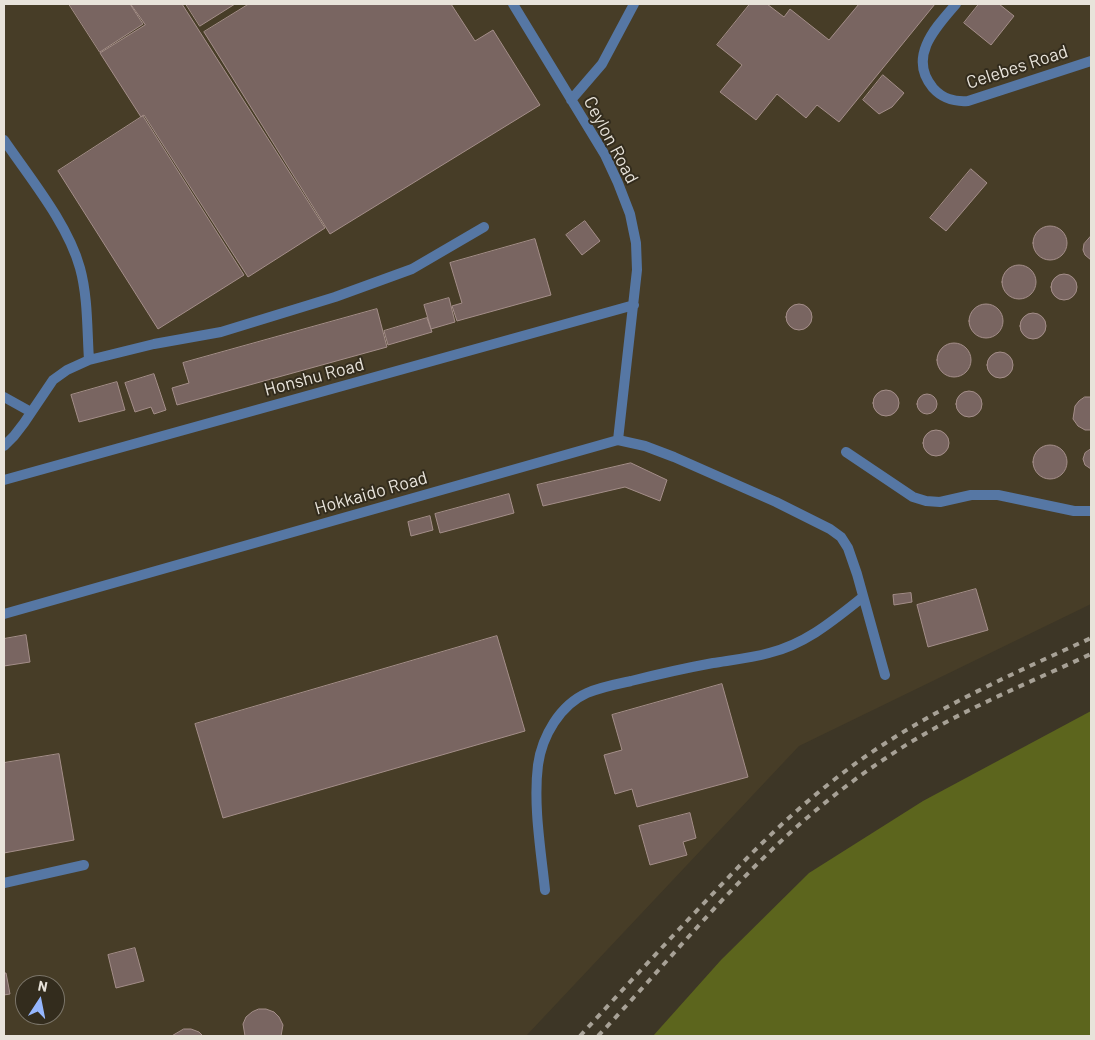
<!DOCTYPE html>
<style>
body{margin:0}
#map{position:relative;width:1095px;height:1040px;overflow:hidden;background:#3d3626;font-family:Barlow,sans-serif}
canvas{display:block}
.frame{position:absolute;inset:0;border:5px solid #e8e3da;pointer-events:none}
.north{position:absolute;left:15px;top:975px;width:50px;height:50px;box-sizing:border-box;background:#332c1d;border:1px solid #7b7569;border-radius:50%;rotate:11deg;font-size:14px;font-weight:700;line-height:20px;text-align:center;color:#e8e3da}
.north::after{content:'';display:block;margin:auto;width:18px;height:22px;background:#95b6fd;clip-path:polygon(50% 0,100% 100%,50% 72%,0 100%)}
</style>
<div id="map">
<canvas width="1095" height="1040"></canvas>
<div class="frame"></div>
<div class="north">N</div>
</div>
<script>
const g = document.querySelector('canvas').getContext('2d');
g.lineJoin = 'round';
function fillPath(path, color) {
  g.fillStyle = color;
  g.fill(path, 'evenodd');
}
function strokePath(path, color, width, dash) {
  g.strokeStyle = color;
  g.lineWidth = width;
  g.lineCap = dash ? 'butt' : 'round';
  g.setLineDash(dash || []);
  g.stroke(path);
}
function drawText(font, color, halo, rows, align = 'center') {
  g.font = font + ' Barlow,sans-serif';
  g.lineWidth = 4;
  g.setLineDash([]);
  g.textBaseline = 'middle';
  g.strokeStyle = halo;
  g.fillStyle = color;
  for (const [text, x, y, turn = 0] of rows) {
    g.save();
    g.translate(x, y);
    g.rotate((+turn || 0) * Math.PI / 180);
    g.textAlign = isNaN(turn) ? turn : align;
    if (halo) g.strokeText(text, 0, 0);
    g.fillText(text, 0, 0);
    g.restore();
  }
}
fillPath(new Path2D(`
 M4,4H1091V604L799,746L526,1036H4ZM25,985H55V1015H25Z`), '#473d27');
fillPath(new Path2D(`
 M1091,711V1036H653L721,960L809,873L923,801Z`), '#5c651d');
const building = new Path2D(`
 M69,4H130L143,24L100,52Z
 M131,4H182L325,228L248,277L144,115L141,117L100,53L145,25Z
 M186,4H235L200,26Z
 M249,4H451L475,41L493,30L540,105L330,234L204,32Z
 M750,4H767L784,17L790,9L829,40L859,4H935L839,122L817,105L806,118L777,94L756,120L720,92L742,65L717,45Z
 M979,4H999L1014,16L991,45L964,23Z
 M883,75L904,93L892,107L879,114L863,100Z
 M143,116L244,275L158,329L58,171Z
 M971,169L987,183L946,231L930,218Z
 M585,221L600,241L582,255L566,235Z
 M1033 243a17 17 0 1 1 34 0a17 17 0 1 1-34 0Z
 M1091,236V260L1085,255L1083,250L1084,244Z
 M535,239L551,295L457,321L452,306L462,303L450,263Z
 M1002 282a17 17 0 1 1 34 0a17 17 0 1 1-34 0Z
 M1051 287a13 13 0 1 1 26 0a13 13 0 1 1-26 0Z
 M449,298L455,322L431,329L424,305Z
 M786 317a13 13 0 1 1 26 0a13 13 0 1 1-26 0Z
 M969 321a17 17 0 1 1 34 0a17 17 0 1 1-34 0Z
 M377,309L387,347L177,405L172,388L189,383L183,363Z
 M1020 326a13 13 0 1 1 26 0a13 13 0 1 1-26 0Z
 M427,318L432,332L388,345L384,331Z
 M937 360a17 17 0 1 1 34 0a17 17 0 1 1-34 0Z
 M987 365a13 13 0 1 1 26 0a13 13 0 1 1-26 0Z
 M154,374L166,410L154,414L151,407L135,412L125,383Z
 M117,382L125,410L79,422L71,395Z
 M873 403a13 13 0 1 1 26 0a13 13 0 1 1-26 0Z
 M956 404a13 13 0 1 1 26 0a13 13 0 1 1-26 0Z
 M917 404a10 10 0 1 1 20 0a10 10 0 1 1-20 0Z
 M1085,397H1091V430H1085L1078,426L1073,419L1075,406L1079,401Z
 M923 443a13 13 0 1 1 26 0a13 13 0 1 1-26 0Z
 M1033 462a17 17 0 1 1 34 0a17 17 0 1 1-34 0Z
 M1091,449V469L1085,465L1083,459L1085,453Z
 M631,463L667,480L660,501L625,487L543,506L537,485Z
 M509,494L514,513L440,533L435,514Z
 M430,516L433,530L411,536L408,522Z
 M976,589L988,630L928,647L917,605Z
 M911,593L912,602L894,605L893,595Z
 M26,635L30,662L4,666V639Z
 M497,636L525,731L223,818L195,724Z
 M722,684L748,777L637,807L632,789L615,794L604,755L622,750L612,715Z
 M59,754L74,840L4,853V763Z
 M690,813L696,838L683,842L687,855L650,865L639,826Z
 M135,948L144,981L116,988L108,955Z
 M4,973H6L10,994L4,995Z
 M259,1009H266L274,1012L279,1017L283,1025L281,1036H245L243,1024L246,1017L252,1012Z
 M184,1029H191L199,1032L203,1036H172Z`);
fillPath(building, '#796561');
strokePath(building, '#a48e89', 1);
strokePath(new Path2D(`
 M956,4C936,27 907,57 933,88C943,99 954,102 968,101L1091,61
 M4,140C30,178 68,224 80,268C88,297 87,330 89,360
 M4,397L31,412
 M618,440L645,446L674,457L776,502L830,529L841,537L848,548L857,574L885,675
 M4,446L14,436L24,423L53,380L67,370L89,360L154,344L221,332L335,297L412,269L484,227
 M846,452L913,497L926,501L940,502L971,495H998L1074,511H1091
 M4,883L84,865
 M545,890C541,851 533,805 538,765C542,736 560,705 587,693C601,687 617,684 631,681C659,674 686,668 713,663C732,660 751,658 769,653C806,644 834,620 863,597`), '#5677a4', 10);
strokePath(new Path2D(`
 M571,100L602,64L634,4
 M4,480L634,305
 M4,614L618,440L637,270L636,243L630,214L618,183L605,155L513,4`), '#5677a4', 10);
strokePath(new Path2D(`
 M580,1036C628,984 676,932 725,881C758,846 792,813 830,783C908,720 1001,679 1091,638
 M598,1036C659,972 715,903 779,843C812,812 848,783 886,758C949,715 1022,686 1091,654`), '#a7a196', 4, [6, 6]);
drawText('18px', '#e8e3da', '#332c1d', [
 ["Celebes Road",1017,67,-18],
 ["Ceylon Road",611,140,62],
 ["Honshu Road",314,377,-15],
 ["Hokkaido Road",371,493,-16]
]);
</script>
